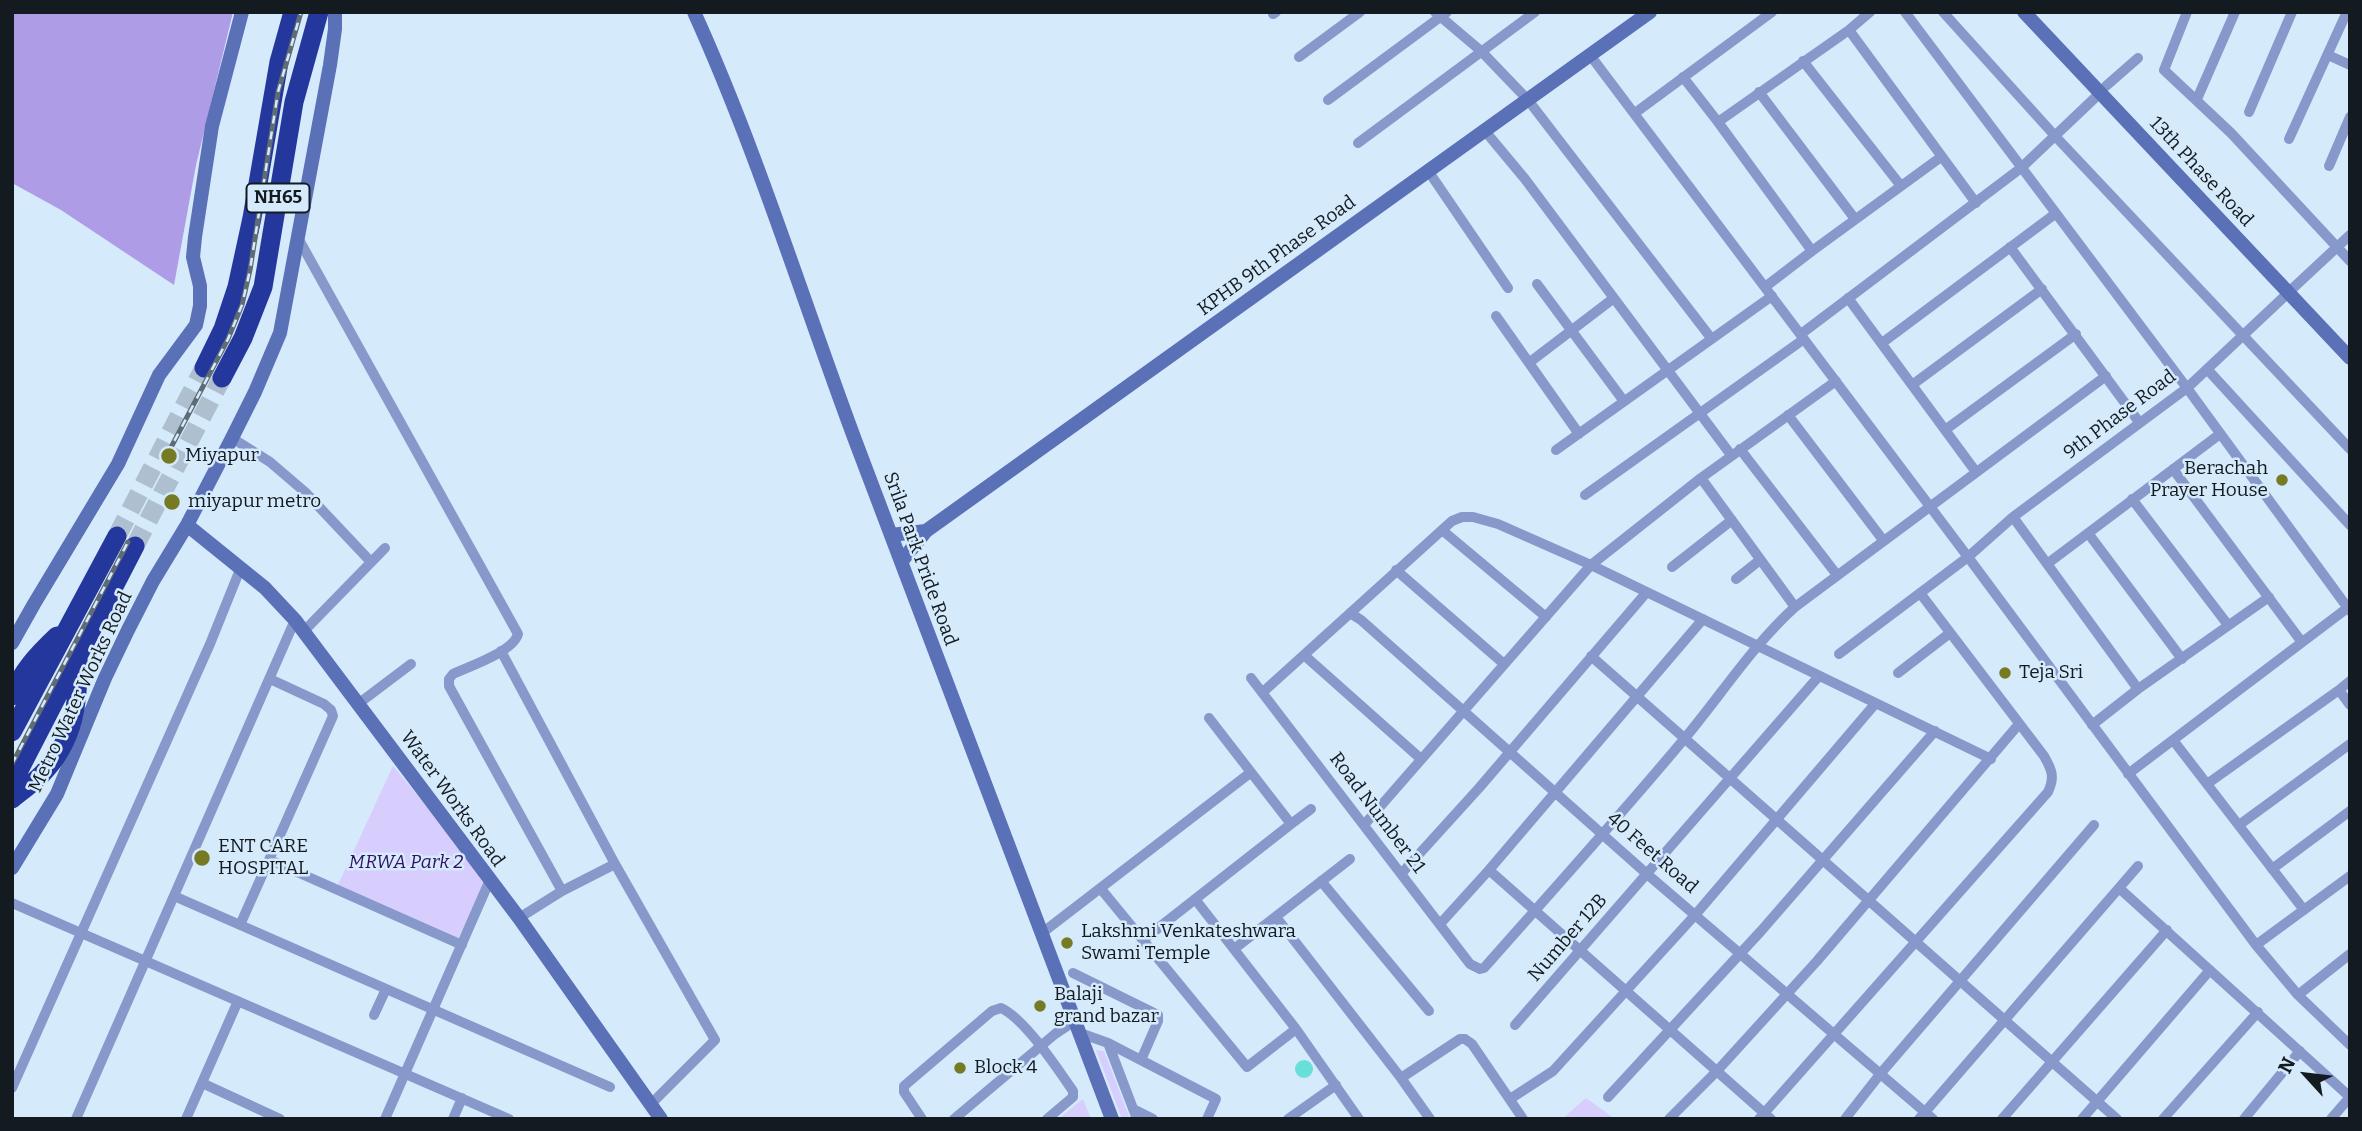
<!DOCTYPE html>
<style>
body{margin:0}
#map{position:relative;width:2362px;height:1131px;overflow:hidden;background:#d5eafb;font-family:Bitter,serif}
canvas{display:block}
.frame{position:absolute;inset:0;border:14px solid #131a20;pointer-events:none}
.north{position:absolute;left:2271px;top:1040px;width:70px;height:70px;-webkit-text-stroke:5px #d5eafb;paint-order:stroke;rotate:297deg;font-size:19px;font-weight:700;line-height:28px;text-align:center;color:#131a20}
.north::after{content:'';display:block;margin:auto;width:24px;height:32px;background:#131a20;clip-path:polygon(50% 0,100% 100%,50% 72%,0 100%)}
</style>
<div id="map">
<canvas width="2362" height="1131"></canvas>
<div class="frame"></div>
<div class="north">N</div>
</div>
<script>
const g = document.querySelector('canvas').getContext('2d');
g.lineJoin = 'round';
function fillPath(path, color) {
  g.fillStyle = color;
  g.fill(path, 'evenodd');
}
function strokePath(path, color, width, dash) {
  g.strokeStyle = color;
  g.lineWidth = width;
  g.lineCap = dash ? 'butt' : 'round';
  g.setLineDash(dash || []);
  g.stroke(path);
}
function drawText(font, color, halo, rows, align = 'center') {
  g.font = font + ' Bitter,serif';
  g.lineWidth = 5;
  g.setLineDash([]);
  g.textBaseline = 'middle';
  g.strokeStyle = halo;
  g.fillStyle = color;
  for (const [text, x, y, turn = 0] of rows) {
    g.save();
    g.translate(x, y);
    g.rotate((+turn || 0) * Math.PI / 180);
    g.textAlign = isNaN(turn) ? turn : align;
    if (halo) g.strokeText(text, 0, 0);
    g.fillText(text, 0, 0);
    g.restore();
  }
}
fillPath(new Path2D(`
 M393,766L488,880L456,942L336,889Z
 M1096,1050L1104,1051L1130,1119H1122Z
 M1586,1098L1615,1119H1562Z
 M1083,1099L1091,1119H1058Z`), '#d8cefe');
fillPath(new Path2D(`
 M12,12H233L196,165L174,285L61,210L12,183Z`), '#ae9ce6');
fillPath(new Path2D(`
 M1295 1069a9 9 0 1 1 18 0a9 9 0 1 1-18 0Z`), '#68dfd8');
strokePath(new Path2D(`
 M117,536L204,368
 M135,546L222,378`), '#aec0cf', 19, [19, 10]);
strokePath(new Path2D(`
 M1435,12L1481,51L1528,100L1711,338
 M1870,12L1849,30L1976,203
 M1905,12L2187,388L2350,611
 M1943,12L2056,137L2350,449
 M2187,12L2164,70L2231,133L2350,261
 M1273,14L1276,12
 M1849,30L1718,122L1812,251L1941,157
 M1590,55L1968,557L2256,945L2298,995L2350,1045
 M2328,55L2350,65
 M1299,57L1360,12
 M1803,61L1901,186
 M1683,77L1718,122
 M2106,86L2138,58
 M1759,92L1855,219
 M2197,99L2235,12
 M1328,100L1447,12
 M2249,112L2292,12
 M1635,113L1772,12
 M1485,131L1525,179L1731,455
 M2289,139L2345,16
 M1358,143L1535,12
 M2329,166L2350,117
 M1429,172L1508,288
 M298,238L518,634C513,652 470,666 453,674L449,679V686L562,891
 M2010,247L2139,422
 M1537,284L1623,400
 M1765,287L1812,251
 M2292,289L2350,235
 M1848,298L1976,472
 M1496,316L1579,434
 M1801,334L2021,168L2100,93
 M1882,343L2055,214
 M1530,362L1614,298
 M2207,369L2350,525
 M1912,385L2042,289
 M1788,415L1883,540
 M1945,430L2076,334
 M232,438L270,462L305,492L371,562
 M1740,449L1837,575
 M1556,450L1772,296
 M2173,469L2301,641
 M1701,478L1795,607L2106,376
 M1585,495L1804,339
 M2132,499L2228,625
 M2013,517L2138,689
 M1442,530L1546,617
 M2088,533L2182,659
 M2047,564L2220,434
 M1672,567L1732,520
 M1396,570L1504,664
 M1736,579L1760,560
 M1350,613L1361,620L1647,874L1933,1119
 M304,631L385,548
 M501,651L615,864L715,1040L650,1105
 M1839,654L1968,557L2013,517L2187,388L2287,294
 M1304,655L1421,759
 M1591,656L2117,1119
 M1898,673L1950,633
 M1251,678L1470,964L1480,969L1484,968C1552,891 1620,816 1685,738C1721,695 1753,645 1795,607
 M2350,681L2339,690L2350,705
 M1263,692L1452,521L1462,517H1473L1498,524L1591,565L1991,759
 M358,704L411,664
 M2092,725L2138,689L2269,597
 M2173,740L2304,910
 M2128,774L2350,606
 M2207,784L2339,690
 M1291,824L1311,809
 M1364,825L1591,565L1701,478L1836,381
 M2239,825L2350,744
 M270,860L462,945
 M2272,869L2350,811
 M1489,870L1771,1119
 M1401,874L1479,788L1646,593
 M1321,881L1429,1011
 M2119,888L2350,1097
 M1101,889L1247,1067L1296,1029
 M174,896L610,1087
 M1195,899L1296,1029L1359,1119
 M12,903L509,1119
 M1276,917L1401,1078L1430,1119
 M519,918L562,891L615,864
 M1440,924L1489,870L1703,619
 M240,925L333,716L331,710L324,704L270,679
 M1042,933L1250,773
 M1143,940L1291,824L1209,718
 M2256,945L2350,876
 M1234,949L1350,859
 M1073,973L1158,1015V1021L1141,1060
 M2298,995L2350,954
 M374,1015L386,989
 M1515,1025L1819,676
 M1080,1033L1108,1043L1216,1099L1207,1119
 M1108,1043L1137,1119
 M1401,1078L1460,1039H1465L1472,1044L1523,1119
 M202,1083L280,1119
 M12,1088L210,644L241,567
 M1608,1097L1761,931L1935,731
 M1510,1099L1553,1071L1696,914L1875,704
 M1133,1109L1153,1119
 M76,1119L295,620
 M186,1119L238,1001
 M385,1119L489,882
 M453,1119L462,1098
 M922,1119L904,1092V1086L992,1011L1001,1008C1025,1019 1057,1068 1073,1091V1097L1047,1119
 M954,1119L1055,1034L1076,1020
 M1288,1119L1336,1085
 M1669,1119L1717,1071L1817,961L2019,724
 M1759,1119L2048,792C2055,777 2052,770 2044,756L1920,593
 M1845,1119L1881,1073L2094,825
 M1919,1119L2138,866
 M2002,1119L2167,930
 M2082,1119L2210,970
 M2163,1119L2258,1012
 M2244,1119L2300,1051
 M2331,1119L2350,1097`), '#8799ca', 10);
strokePath(new Path2D(`
 M694,12C757,151 802,298 855,440C940,667 1027,892 1112,1119
 M2024,12L2350,358
 M187,525L265,588L295,620L519,918L661,1119
 M891,535L926,531
 M901,562L926,531L1650,12
 M12,643L34,604L118,464L159,375L196,325L200,306V286L193,257L195,237L212,126L242,12
 M12,868L57,794L105,678L128,630L153,581L187,525L232,438L255,392L280,333L330,65L335,29V12`), '#5a71b8', 14);
strokePath(new Path2D(`
 M204,368L223,329L237,287L252,218L279,62L293,12
 M222,378L243,338L263,287L294,102L319,12
 M12,696C22,671 37,655 57,636
 M12,732L117,536
 M12,784L135,546
 M12,799C22,791 33,783 42,774C75,740 79,701 78,656`), '#23379d', 19);
const rail = new Path2D(`
 M167,455L228,339L242,305L250,270L278,92L301,12
 M12,764L128,542`);
strokePath(rail, '#5f6b75', 5);
strokePath(rail, '#d5eafb', 2.5, [8]);
for (const [x, y, r, color] of [
 [169,456,9,"#767a23"],
 [2282,480,7,"#767a23"],
 [172,502,9,"#767a23"],
 [2005,673,7,"#767a23"],
 [202,858,9,"#767a23"],
 [1067,943,7,"#767a23"],
 [1040,1006,7,"#767a23"],
 [960,1068,7,"#767a23"]
]) {
  const dot = new Path2D();
  dot.arc(x, y, r, 0, 2 * Math.PI);
  g.fillStyle = color;
  g.fill(dot);
  strokePath(dot, '#d5eafb', 2.5);
}
for (const [x, y, w] of [
 [278,198,63]
]) {
  const box = new Path2D();
  box.roundRect(x - w / 2, y - 14.5, w, 29, 5);
  g.fillStyle = '#d5eafb';
  g.fill(box);
  strokePath(box, '#131a20', 2);
}
drawText('bold 18px', '#131a20', null, [
 ["NH65",278,198]
]);
drawText('19px', '#131a20', '#d5eafb', [
 ["13th Phase Road",2201,172,47],
 ["KPHB 9th Phase Road",1277,256,-36],
 ["9th Phase Road",2120,415,-37],
 ["Srila Park Pride Road",920,559,70],
 ["Metro Water Works Road",81,692,-65],
 ["Water Works Road",452,799,54],
 ["Road Number 21",1377,813,53],
 ["40 Feet Road",1652,853,41],
 ["Number 12B",1568,938,-49]
]);
drawText('19px', '#131a20', '#d5eafb', [
 ["Miyapur",185,456],
 ["Berachah",2268,469,"right"],
 ["Prayer House",2268,491,"right"],
 ["miyapur metro",188,502],
 ["Teja Sri",2019,673],
 ["ENT CARE",218,847],
 ["HOSPITAL",218,869],
 ["Lakshmi Venkateshwara",1081,932],
 ["Swami Temple",1081,954],
 ["Balaji",1054,995],
 ["grand bazar",1054,1017],
 ["Block 4",974,1068]
], 'left');
drawText('italic 19px', '#330f66', '#d5eafb', [
 ["MRWA Park 2",406,863]
]);
</script>
